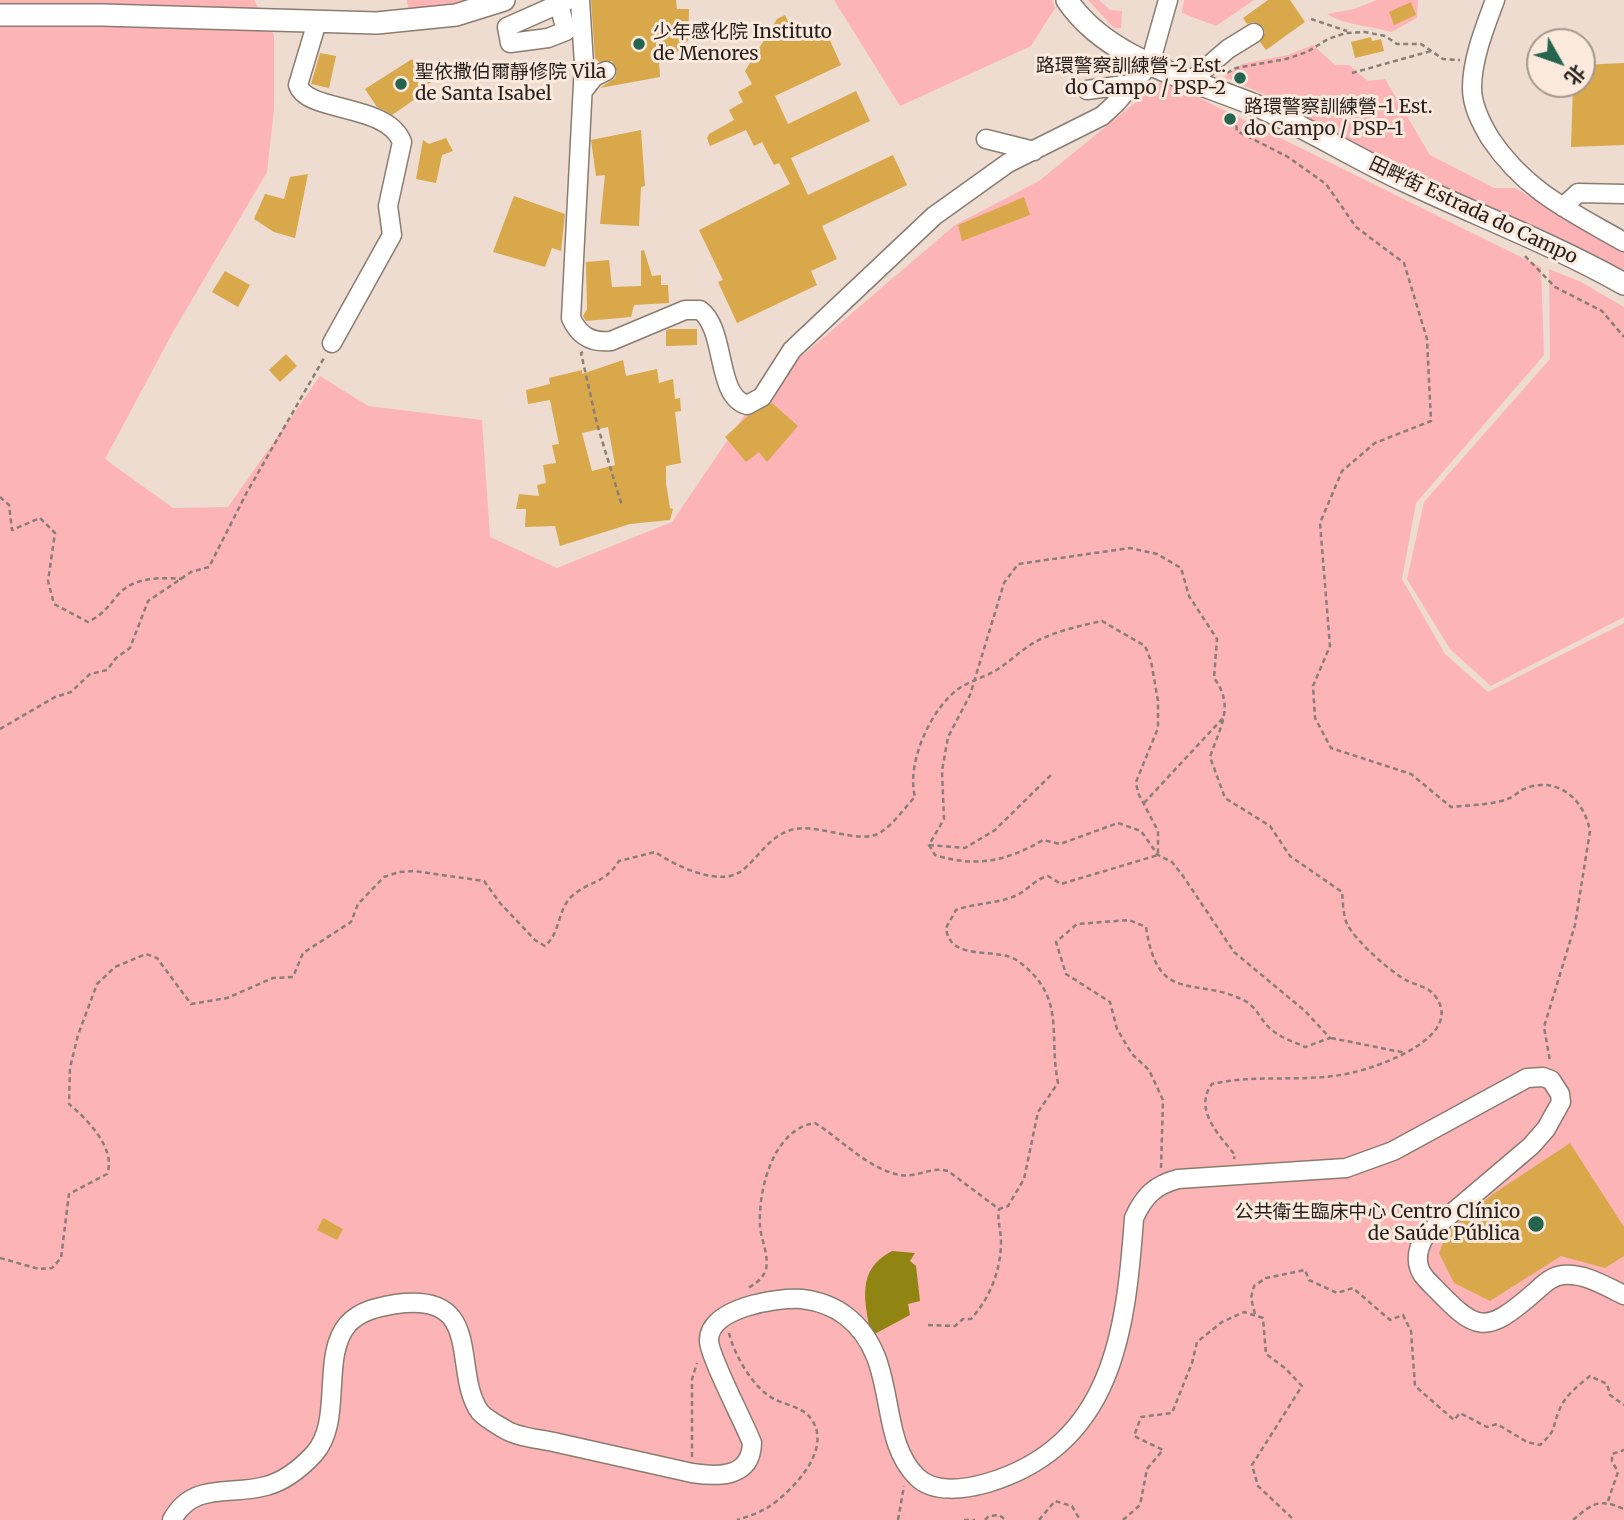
<!DOCTYPE html>
<meta charset="utf-8">
<style>
body{margin:0}
#map{position:relative;width:1624px;height:1520px;overflow:hidden;background:#eddccf;font-family:Merriweather,"Noto Sans SC",serif}
canvas{display:block}
.north{position:absolute;left:1526px;top:28px;width:70px;height:70px;box-sizing:border-box;background:#fae9dc;border:2px solid #a5988f;border-radius:50%;rotate:130deg;font-size:19px;font-weight:700;line-height:28px;text-align:center;color:#251f1b}
.north::after{content:'';display:block;margin:auto;width:24px;height:32px;background:#276450;clip-path:polygon(50% 0,100% 100%,50% 72%,0 100%)}
</style>
<div id="map">
<canvas width="1624" height="1520"></canvas>
<div class="north">北</div>
</div>
<script>
const g = document.querySelector('canvas').getContext('2d');
g.lineJoin = 'round';
function fillPath(path, color) {
  g.fillStyle = color;
  g.fill(path, 'evenodd');
}
function strokePath(path, color, width, dash) {
  g.strokeStyle = color;
  g.lineWidth = width;
  g.lineCap = dash ? 'butt' : 'round';
  g.setLineDash(dash || []);
  g.stroke(path);
}
function drawText(font, color, halo, rows, align = 'center') {
  g.font = font + ' Merriweather,"Noto Sans SC",serif';
  g.lineWidth = 6;
  g.setLineDash([]);
  g.textBaseline = 'middle';
  g.strokeStyle = halo;
  g.fillStyle = color;
  for (const [text, x, y, turn = 0] of rows) {
    g.save();
    g.translate(x, y);
    g.rotate((+turn || 0) * Math.PI / 180);
    g.textAlign = isNaN(turn) ? turn : align;
    if (halo) g.strokeText(text, 0, 0);
    g.fillText(text, 0, 0);
    g.restore();
  }
}
fillPath(new Path2D(`
 M0,0H254L274,35V109L267,172L173,332L105,459L173,508L228,507L320,376L368,406L482,420L490,537L557,568L672,522L761,391L955,225L1039,181L1163,80L1541,267L1544,355L1416,503L1402,579L1445,654L1488,692L1624,623V1520H0Z
 M407,0H484L409,14Z
 M834,0H1052L1055,8L1031,46L900,106Z
 M1088,0H1099L1110,10L1122,11L1121,28H1114Z
 M1184,0H1254L1216,26L1182,13Z
 M1377,0H1418L1417,18L1391,32C1369,25 1346,26 1327,14L1354,9Z
 M1313,45L1335,65H1349L1368,81L1385,79L1430,155L1494,188H1515L1624,251V270L1495,217L1332,135L1270,97L1224,77L1242,64L1288,55Z
 M1549,269L1581,282L1624,307V617L1491,686L1450,649L1407,579L1424,502L1550,359Z`), '#fdb4b7');
fillPath(new Path2D(`
 M892,1251L915,1253L910,1261L916,1266L920,1301L908,1304L910,1315L871,1336C865,1302 855,1270 892,1251Z`), '#908513');
fillPath(new Path2D(`
 M591,0H676L677,9H689L688,40L674,56L659,62L660,77L600,88L615,78L617,71L612,61L599,62L595,58Z
 M1268,0H1290L1305,22L1266,50L1260,42L1265,33L1263,27L1254,22L1247,24L1243,18Z
 M1411,2L1416,15L1394,25L1389,12Z
 M785,15L797,40L824,27L841,65L775,96L788,124L856,91L870,121L791,158L808,195L893,155L907,185L822,226L837,259L811,271L817,285L737,323L718,282L723,280L699,230L790,184L779,163L774,165L762,142L754,146L746,130L710,146L707,138L709,134L734,120L729,110L743,102L738,92L752,84L745,71L777,19Z
 M1371,37L1372,41L1381,39L1384,51L1355,58L1351,42Z
 M320,53L336,56L329,88L311,84Z
 M412,59L420,71L429,65L437,78L418,91L421,95L392,115L377,107L365,89Z
 M1624,63V145L1571,147L1573,84H1582V65Z
 M641,130L645,186L641,187L639,226L600,224L605,175L596,176L591,140Z
 M446,138L453,151L442,155L436,183L416,179L423,140L429,144Z
 M308,174L295,238L274,232L254,219L265,194L284,199L290,177Z
 M514,196L565,214L561,251L552,248L545,267L493,252Z
 M1024,197L1030,215L962,241L958,225Z
 M644,250L652,276L661,275V285H668L669,303L634,305L631,317L586,321L583,316L587,309L586,262L609,260L612,287L641,286V251Z
 M225,271L250,285L238,307L212,292Z
 M670,329H697V345L666,346V330Z
 M286,354L297,366L280,382L269,370Z
 M623,360L626,376L657,369L659,383L673,379L675,399L680,398L681,411L675,412L681,463L666,466V483L670,508L673,509L670,520L630,524L560,546L555,526L525,527L526,509H516L519,494L539,496L537,485L546,483L543,465L556,463L552,445L559,444L550,400L528,404L526,390L550,384L549,378L582,370V374ZM608,427L615,465L592,471L582,433Z
 M772,403L798,426L767,462L759,452L746,462L725,437L748,416Z
 M1570,1143L1624,1227V1256L1605,1268L1561,1256L1490,1301L1454,1283L1439,1253L1447,1232L1493,1194Z
 M323,1218L343,1229L337,1240L317,1230Z`), '#d8a84b');
const minor = new Path2D(`
 M580,0L584,64L571,318C579,336 592,343 611,341L685,310H700C727,330 715,396 747,405L762,397L792,350L934,216L1008,163L1102,116L1115,104L1150,64L1168,0
 M1495,0C1485,27 1472,59 1472,88C1472,106 1481,123 1490,138C1525,191 1570,211 1624,242
 M559,4L566,31L548,38L510,43L507,27L568,0
 M317,22L298,85C307,113 387,103 402,142L388,206L392,235L332,343
 M1192,80L1228,49L1254,33
 M1087,90L1132,84
 M583,91L594,77L606,71
 M986,139L1034,151
 M1563,207L1578,193L1624,194
 M172,1520C193,1481 231,1496 266,1486C285,1481 301,1468 314,1454C344,1421 320,1356 348,1324C361,1310 379,1307 396,1304C486,1291 451,1372 480,1412C486,1419 498,1425 506,1430C520,1438 542,1439 558,1443C602,1453 647,1463 692,1473C718,1477 751,1478 752,1443C744,1422 710,1358 709,1341C708,1308 777,1297 802,1299C818,1301 833,1306 846,1316C901,1358 875,1436 917,1477C934,1494 966,1489 987,1483C1113,1446 1126,1331 1134,1218C1144,1196 1155,1185 1178,1179L1346,1168L1393,1151L1527,1078L1543,1077L1551,1080L1560,1094L1561,1102L1546,1129L1531,1146L1425,1236C1416,1251 1414,1267 1427,1280C1475,1329 1481,1340 1536,1291C1544,1284 1552,1276 1563,1275C1585,1273 1605,1286 1624,1295`);
const major = new Path2D(`
 M1067,0C1109,63 1198,80 1264,109C1313,131 1358,160 1407,182C1479,216 1555,245 1624,284
 M0,15H102L377,23L456,15L504,0`);
strokePath(minor, '#8a7c70', 21);
strokePath(major, '#8a7c70', 24);
strokePath(new Path2D(`
 M1311,19L1347,31
 M1227,73L1236,68L1286,59L1307,52L1328,39L1346,33L1365,32L1385,36L1397,44H1421L1443,59L1460,60
 M1352,73L1431,51
 M1235,117L1237,131L1288,157L1326,184L1356,227L1404,263L1427,339L1431,421L1375,443L1342,471L1320,523L1330,646L1313,686L1315,718L1331,748L1411,774L1451,807C1469,805 1494,805 1510,798C1515,796 1519,791 1524,789C1557,775 1584,799 1590,831L1575,925L1544,1027L1550,1061
 M1525,256L1555,287L1602,311L1624,337
 M583,352L581,353L597,424L622,506
 M0,497L9,505L12,530L40,518L55,533L48,581L54,604L88,622C103,614 107,608 117,596C132,577 160,577 182,579
 M0,729L55,697L71,692L90,674L107,670L116,658L130,648L148,601L191,572L209,567L247,492L324,358
 M1144,803L1223,718
 M929,845L965,848L995,830L1051,775
 M1331,1038L1406,1053
 M1161,1168L1163,1100L1149,1070L1132,1054L1117,1029L1110,1002L1066,974L1056,942L1077,924L1129,920L1146,927C1158,1008 1196,974 1247,1002C1257,1008 1262,1023 1272,1030C1281,1038 1295,1042 1305,1047L1330,1038L1305,1011L1234,952L1183,876L1172,862L1158,855L1141,831L1118,823L1060,844L1043,840C1007,861 976,868 935,855L929,845L944,819L942,771L948,737L970,695L1004,583L1018,564L1130,548L1157,554L1181,568L1189,596L1217,639L1214,678C1235,706 1220,727 1210,757L1225,798L1270,826L1290,856L1342,892C1343,902 1343,915 1347,924C1354,939 1392,974 1408,981C1418,986 1429,987 1436,997C1464,1037 1380,1066 1355,1072C1307,1084 1259,1073 1212,1084C1193,1109 1219,1135 1235,1155L1234,1159
 M0,1258L39,1269L52,1268L61,1258L69,1194L107,1174C117,1149 86,1118 69,1104L70,1068L78,1035L97,984L115,967L146,954L157,958L191,1004L227,998L273,978L293,977L303,953L351,922L358,904L384,877L399,872L414,871L484,881L500,903L535,940L545,946C561,932 557,911 571,897C589,880 604,885 619,861L655,852C676,866 722,889 744,869C759,856 769,838 788,831C814,820 860,847 881,832C894,824 904,808 915,797C906,763 931,707 961,687C971,681 984,677 995,671C1008,663 1018,653 1030,645C1051,632 1079,626 1102,621L1145,646L1151,661L1158,701V728L1136,782L1138,793L1158,831V855L1061,884L1048,876C1035,879 1027,891 1015,896C996,904 975,903 956,910L946,928C950,963 997,946 1018,961C1067,997 1048,1033 1058,1083L1038,1112L1024,1179L1008,1206L999,1209L948,1171C931,1166 917,1178 900,1175C868,1169 841,1139 815,1123C773,1129 758,1190 760,1226C761,1240 769,1254 766,1269C763,1279 756,1283 748,1288
 M1255,1314L1251,1298L1254,1286L1266,1278L1305,1270L1309,1280L1337,1293L1353,1288L1390,1320L1403,1315L1411,1331L1415,1386L1454,1420L1460,1413L1487,1427L1497,1424L1527,1442L1540,1445C1558,1428 1551,1430 1559,1411C1564,1396 1579,1385 1590,1376L1607,1384L1610,1395L1624,1405
 M928,1325L955,1326L963,1319H971C990,1298 1001,1270 1001,1242C1001,1230 997,1221 999,1209
 M729,1333C734,1355 754,1389 774,1399C784,1404 800,1407 808,1415C837,1446 793,1491 767,1508C758,1513 747,1517 737,1520
 M692,1457V1379L697,1363
 M1608,1501L1618,1472L1612,1461V1454L1624,1450
 M898,1520L904,1486
 M964,1520H975
 M985,1520L989,1516L999,1515L1006,1520
 M1039,1520L1055,1501L1072,1506L1080,1520
 M1123,1520L1140,1505L1147,1469L1163,1450L1134,1436L1141,1417L1172,1413L1192,1363L1197,1342L1222,1322L1244,1312L1263,1318L1266,1354L1285,1368L1302,1386L1252,1465L1258,1486L1294,1520
 M1573,1520C1593,1503 1599,1498 1624,1509`), '#8a7e76', 2.5, [5, 3.5]);
strokePath(minor, '#fff', 18);
strokePath(major, '#fff', 21);
for (const [x, y, r, color] of [
 [639,44,7,"#276450"],
 [1240,78,7,"#276450"],
 [401,84,7,"#276450"],
 [1230,119,7,"#276450"],
 [1536,1224,9,"#276450"]
]) {
  const dot = new Path2D();
  dot.arc(x, y, r, 0, 2 * Math.PI);
  g.fillStyle = color;
  g.fill(dot);
  strokePath(dot, '#fae9dc', 2.5);
}
drawText('19px', '#251f1b', '#fae9dc', [
 ["少年感化院 Instituto",653,33],
 ["de Menores",653,55],
 ["路環警察訓練營-2 Est.",1226,67,"right"],
 ["do Campo / PSP-2",1226,89,"right"],
 ["聖依撒伯爾靜修院 Vila",415,73],
 ["de Santa Isabel",415,95],
 ["路環警察訓練營-1 Est.",1244,108],
 ["do Campo / PSP-1",1244,130],
 ["公共衛生臨床中心 Centro Clínico",1520,1213,"right"],
 ["de Saúde Pública",1520,1235,"right"]
], 'left');
drawText('19px', '#251f1b', '#fae9dc', [
 ["田畔街 Estrada do Campo",1473,211,25]
]);
</script>
